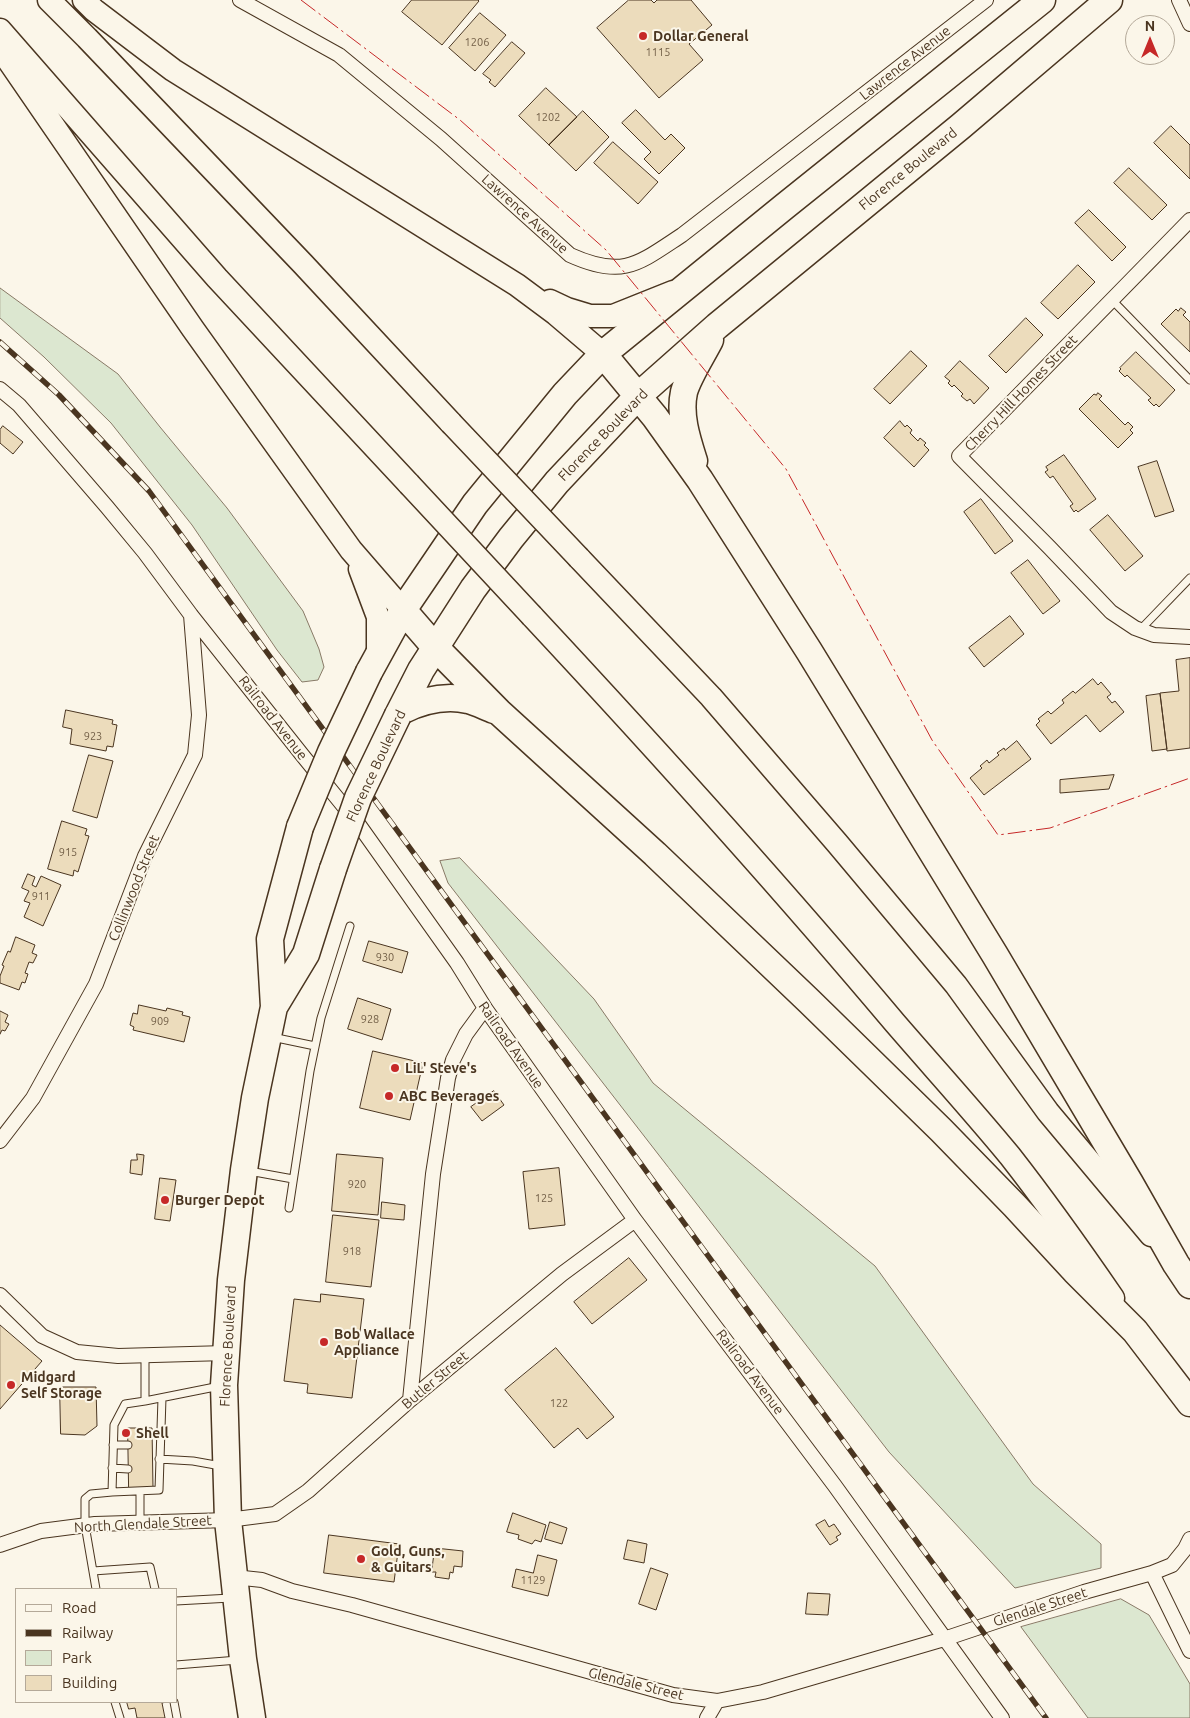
<!DOCTYPE html>
<style>
body{margin:0}
#map{position:relative;width:1190px;height:1718px;overflow:hidden;background:#fbf6e9;font-family:Ubuntu,sans-serif}
canvas{display:block}
.legend{position:absolute;left:15px;top:1588px;width:162px;height:115px;box-sizing:border-box;background:#fbf6e9;border:1px solid #b4a999;margin:0;padding:6px 9px;list-style:none;font-size:15px;color:#4a3520}
.legend li{display:flex;align-items:center;gap:10px;height:25px}
.legend b{width:25px;border:1px solid #b4a999}
.north{position:absolute;left:1125px;top:15px;width:50px;height:50px;box-sizing:border-box;background:#fbf6e9;border:1px solid #b4a999;border-radius:50%;rotate:0deg;font-size:14px;font-weight:700;line-height:20px;text-align:center;color:#4a3520}
.north::after{content:'';display:block;margin:auto;width:18px;height:22px;background:#c62828;clip-path:polygon(50% 0,100% 100%,50% 72%,0 100%)}
</style>
<div id="map">
<canvas width="1190" height="1718"></canvas>
<ul class="legend">
<li><b style="height:6px;background:#fbf6e9"></b>Road</li>
<li><b style="height:6px;background:#4a3520"></b>Railway</li>
<li><b style="height:14px;background:#dce7d0"></b>Park</li>
<li><b style="height:14px;background:#ecdcbc"></b>Building</li>
</ul>
<div class="north">N</div>
</div>
<script>
const g = document.querySelector('canvas').getContext('2d');
g.lineJoin = 'round';
function fillPath(path, color) {
  g.fillStyle = color;
  g.fill(path, 'evenodd');
}
function strokePath(path, color, width, dash) {
  g.strokeStyle = color;
  g.lineWidth = width;
  g.lineCap = dash ? 'butt' : 'round';
  g.setLineDash(dash || []);
  g.stroke(path);
}
function drawText(font, color, halo, rows, align = 'center') {
  g.font = font + ' Ubuntu,sans-serif';
  g.lineWidth = 4;
  g.setLineDash([]);
  g.textBaseline = 'middle';
  g.strokeStyle = halo;
  g.fillStyle = color;
  for (const [text, x, y, turn = 0] of rows) {
    g.save();
    g.translate(x, y);
    g.rotate((+turn || 0) * Math.PI / 180);
    g.textAlign = isNaN(turn) ? turn : align;
    if (halo) g.strokeText(text, 0, 0);
    g.fillText(text, 0, 0);
    g.restore();
  }
}
const green = new Path2D(`
 M0,288L118,374L160,427L227,508L303,611L319,649L324,667L318,680L302,682L277,650L192,525L111,423L44,357L0,318Z
 M460,858L594,999L653,1083L875,1266L1033,1484L1101,1544V1568L1015,1588L889,1452L448,883L440,861Z
 M1121,1599L1149,1615L1190,1684V1718H1088L1021,1627Z`);
fillPath(green, '#dce7d0');
strokePath(green, '#887966', 1);
const building = new Path2D(`
 M412,0H478L479,1L442,45L402,12Z
 M629,0H651L654,3L657,0H691L712,25L689,44L703,60L659,98L597,28Z
 M480,13L506,35L475,71L449,48Z
 M512,42L525,53L495,87L489,82L491,80L483,74Z
 M546,88L577,117L549,145L519,116Z
 M636,110L665,140L671,134L685,148L659,174L644,159L651,152L622,123Z
 M583,111L609,137L576,171L549,145Z
 M1171,126L1190,145V179L1154,143Z
 M613,142L658,182L638,204L594,163Z
 M1129,168L1167,205L1152,220L1114,183Z
 M1089,210L1126,247L1112,261L1075,223Z
 M1078,265L1095,282L1058,319L1041,303Z
 M1181,308L1186,312L1183,315L1190,322V352L1161,324L1176,309L1178,311Z
 M1026,318L1043,335L1006,373L989,356Z
 M911,351L927,366L890,404L874,389Z
 M1136,352L1175,390L1159,407L1156,404L1154,406L1148,400L1151,398L1127,375L1125,377L1119,371L1121,369L1120,368Z
 M960,361L989,388L974,404L970,399L967,401L961,396L963,394L954,385L952,387L948,383L950,381L945,377Z
 M1098,393L1102,396L1099,399L1125,425L1128,422L1133,427L1130,430L1133,433L1118,448L1079,409L1094,394L1096,395Z
 M900,421L905,427L907,425L912,430L910,433L918,441L920,438L926,443L924,445L929,450L914,467L884,438Z
 M3,426L23,442L13,454L0,443V430Z
 M1064,455L1096,499L1078,512L1076,510L1074,512L1070,506L1073,504L1053,476L1050,478L1045,472L1048,470L1046,467Z
 M1157,461L1174,511L1155,517L1138,467Z
 M981,499L1013,541L995,554L964,512Z
 M1108,515L1143,556L1125,571L1090,530Z
 M1028,560L1060,601L1043,614L1011,573Z
 M1010,616L1024,634L984,667L969,648Z
 M1190,658V748L1167,751L1160,693L1179,691L1176,660Z
 M1093,679L1098,685L1101,682L1111,694L1107,697L1112,703L1115,701L1124,712L1100,732L1086,715L1051,744L1036,725L1040,721L1038,719L1048,711L1051,714L1064,703L1062,700L1073,691L1075,693Z
 M1160,694L1167,749L1152,751L1146,696Z
 M66,710L113,720L112,724L117,725L113,747L107,746L106,751L70,744L72,729L63,727Z
 M1017,741L1031,759L984,795L970,778L982,768L980,766L987,760L989,763L999,755L997,753L1004,748L1005,750Z
 M89,755L113,761L97,818L73,811Z
 M1114,775L1109,789L1060,793V780Z
 M62,821L87,829L85,835L89,836L78,872L74,870L73,876L48,869Z
 M28,874L35,877L32,885L36,887L41,876L61,885L43,926L24,917L30,903L24,901L29,891L22,888Z
 M16,937L35,945L32,953L37,955L33,963L29,962L25,973L28,974L25,983L22,982L19,990L0,983V976L4,966L2,965L8,951L10,952Z
 M369,941L408,952L402,973L363,961Z
 M358,998L391,1009L382,1040L348,1029Z
 M139,1005L166,1011L167,1008L183,1012L182,1015L190,1017L184,1042L133,1030L134,1027L130,1025L133,1013L137,1014Z
 M0,1011L8,1015L5,1022L9,1024L5,1031L2,1030L0,1034Z
 M373,1051L423,1063L410,1120L360,1108Z
 M494,1091L504,1105L482,1121L471,1107Z
 M137,1154L144,1155L142,1175L130,1173L131,1160H137Z
 M337,1154L383,1158L378,1215L332,1211Z
 M559,1168L565,1225L529,1229L523,1172Z
 M160,1178L176,1180L170,1221L155,1219Z
 M382,1202L405,1205L404,1220L381,1218Z
 M333,1215L379,1220L371,1287L326,1282Z
 M629,1258L647,1280L592,1324L574,1302Z
 M321,1294L364,1299L352,1398L307,1393L308,1384L284,1381L294,1299L320,1302Z
 M0,1325L42,1361L0,1409Z
 M556,1348L614,1417L587,1439L578,1428L554,1448L505,1390Z
 M60,1387H96L97,1426L85,1435L61,1434Z
 M128,1428H152L153,1488H129Z
 M513,1513L546,1525L541,1542L535,1540L532,1544L518,1539L519,1535L507,1532Z
 M825,1520L829,1527L834,1524L841,1534L836,1537L838,1540L830,1545L816,1525Z
 M550,1522L567,1528L562,1544L545,1539Z
 M329,1535L399,1544L394,1582L324,1573Z
 M628,1540L647,1544L644,1563L624,1559Z
 M435,1548L463,1551L462,1567L454,1566L453,1573L450,1572L449,1579L435,1577L436,1572H432Z
 M538,1555L557,1560L548,1596L512,1587L516,1569L533,1573Z
 M651,1568L668,1574L656,1610L639,1604Z
 M808,1593L830,1594L828,1615L806,1614Z
 M127,1702H166L162,1703L165,1718H137L135,1708L129,1709Z`);
fillPath(building, '#ecdcbc');
strokePath(building, '#4a3520', 1);
const lane = new Path2D(`
 M1112,300L1190,380
 M1140,630L1190,578
 M272,1037L315,1046
 M249,1171L293,1179
 M289,1208L310,1071L321,1018L350,926
 M145,1355V1401L220,1386
 M113,1445H128
 M159,1459L193,1461L221,1466
 M112,1468L128,1469
 M140,1491V1522
 M112,1492L159,1490L162,1398
 M93,1571L150,1567L155,1589
 M96,1589L85,1525V1499L91,1494L112,1492L114,1425L125,1404L145,1401
 M176,1601L231,1598
 M176,1665L238,1660
 M115,1702L120,1718
 M174,1702L177,1718`);
const street = new Path2D(`
 M240,0L339,55L441,139L570,255C623,279 638,264 682,235L986,0
 M1179,0L1190,24
 M1190,220L959,456L1050,548L1111,612L1135,628L1154,635L1190,637
 M0,389L19,405L107,507L145,553L191,615L303,756L359,825L457,963L485,1008L635,1220L835,1486L1002,1718
 M0,1141L33,1098L96,984L145,856L195,755L199,715L191,615
 M0,1295L42,1336L77,1352L118,1356L226,1353
 M410,1400L433,1174L448,1078L453,1060L466,1034L485,1008
 M0,1545L41,1531L95,1524L228,1520L275,1514L308,1491L410,1400L562,1274L635,1220
 M1152,1573L1190,1651
 M234,1577L262,1580L292,1591L352,1605L673,1695L717,1701L763,1692L944,1639L1084,1592L1152,1573L1172,1565L1185,1549L1190,1539
 M707,1718L717,1701`);
const primary = new Path2D(`
 M49,0L87,38L303,264L451,423
 M84,0L94,10L173,70L517,285L556,314L603,354
 M0,30L217,278L409,484
 M0,48L193,329L351,550L403,610
 M550,301L567,309L590,316H613L673,292
 M579,558L711,697L837,843L956,985L1048,1112L1151,1235
 M360,569L378,617V657
 M532,616C656,749 778,884 895,1023C933,1067 973,1111 1010,1156C1046,1202 1080,1250 1113,1298`);
const highway = new Path2D(`
 M603,354L655,417L700,480L809,651L995,955L1130,1183L1176,1264L1190,1285
 M694,461C687,439 679,415 684,392C688,377 703,354 710,340
 M403,610L435,647L499,712L655,854L809,1001L941,1130L1015,1206L1075,1271L1135,1331L1190,1403
 M369,672L403,610L475,504L565,394L603,354L785,206L1042,0
 M401,711C421,701 445,695 468,700C476,702 486,707 494,710
 M398,715L421,670L473,589L511,538L557,482L638,396L717,326L961,126L1109,0
 M274,1007L306,954L333,869
 M252,1718L243,1659L228,1520L224,1385L231,1280L244,1170L255,1098L274,1007L270,939L300,827`);
strokePath(lane, '#4a3520', 9);
strokePath(street, '#4a3520', 16);
strokePath(primary, '#4a3520', 25);
strokePath(highway, '#4a3520', 29);
strokePath(lane, '#fbf6e9', 7);
strokePath(street, '#fbf6e9', 14);
strokePath(primary, '#fbf6e9', 22);
strokePath(highway, '#fbf6e9', 26);
const rail = new Path2D(`
 M0,342L59,395L149,491L1046,1718`);
strokePath(rail, '#4a3520', 5.5);
strokePath(rail, '#fbf6e9', 4, [11]);
const primaryBridge = new Path2D(`
 M451,423L579,558
 M409,484L532,616`);
const highwayBridge = new Path2D(`
 M300,827L331,752L369,672
 M333,869L358,798L398,715`);
strokePath(primaryBridge, '#4a3520', 25, []);
strokePath(highwayBridge, '#4a3520', 29, []);
strokePath(primaryBridge, '#fbf6e9', 22);
strokePath(highwayBridge, '#fbf6e9', 26);
strokePath(new Path2D(`
 M301,0L460,120L606,250L786,469L932,740L998,835L1050,828L1190,778`), '#c62828', 1, [18, 4, 2.5, 4]);
for (const [x, y, r, color] of [
 [643,36,5,"#c62828"],
 [395,1068,5,"#c62828"],
 [389,1096,5,"#c62828"],
 [165,1200,5,"#c62828"],
 [324,1342,5,"#c62828"],
 [11,1385,5,"#c62828"],
 [126,1433,5,"#c62828"],
 [361,1559,5,"#c62828"]
]) {
  const dot = new Path2D();
  dot.arc(x, y, r, 0, 2 * Math.PI);
  g.fillStyle = color;
  g.fill(dot);
  strokePath(dot, '#fbf6e9', 2);
}
drawText('11px', '#725f47', null, [
 ["1206",477,42],
 ["1115",658,52],
 ["1202",548,117],
 ["923",93,736],
 ["915",68,852],
 ["911",41,896],
 ["930",385,957],
 ["928",370,1019],
 ["909",160,1021],
 ["920",357,1184],
 ["125",544,1198],
 ["918",352,1251],
 ["122",559,1403],
 ["1129",533,1580]
]);
drawText('bold 14px', '#4a3520', '#fbf6e9', [
 ["Dollar General",653,36],
 ["LiL' Steve's",405,1068],
 ["ABC Beverages",399,1096],
 ["Burger Depot",175,1200],
 ["Bob Wallace",334,1334],
 ["Appliance",334,1350],
 ["Midgard",21,1377],
 ["Self Storage",21,1393],
 ["Shell",136,1433],
 ["Gold, Guns,",371,1551],
 ["& Guitars",371,1567]
], 'left');
drawText('14px', '#4a3520', '#fbf6e9', [
 ["Lawrence Avenue",905,63,-38],
 ["Florence Boulevard",908,169,-39],
 ["Lawrence Avenue",525,214,42],
 ["Cherry Hill Homes Street",1021,393,-46],
 ["Florence Boulevard",603,435,-46],
 ["Railroad Avenue",273,718,52],
 ["Florence Boulevard",376,766,-65],
 ["Collinwood Street",134,888,-68],
 ["Railroad Avenue",511,1045,55],
 ["Florence Boulevard",228,1346,-87],
 ["Railroad Avenue",750,1372,53],
 ["Butler Street",435,1380,-40],
 ["North Glendale Street",143,1524,-3],
 ["Glendale Street",1040,1607,-18],
 ["Glendale Street",636,1684,14]
]);
</script>
